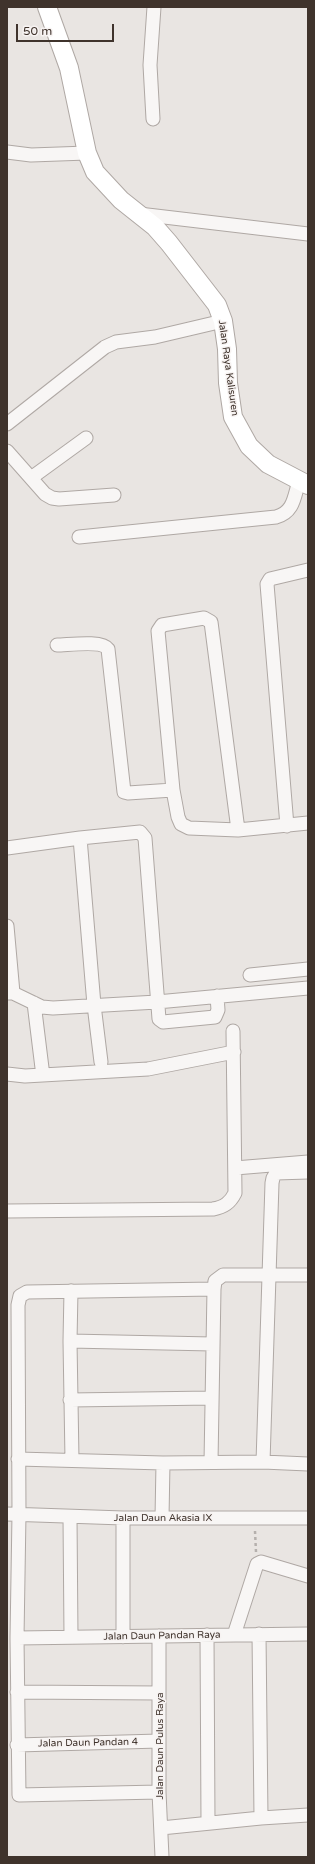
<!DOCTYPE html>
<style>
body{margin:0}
#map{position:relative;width:315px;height:1864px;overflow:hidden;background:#e9e5e2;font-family:"Varela Round",sans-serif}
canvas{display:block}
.frame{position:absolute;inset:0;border:8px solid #3f332c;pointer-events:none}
.scale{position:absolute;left:16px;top:24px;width:98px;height:18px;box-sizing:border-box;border:2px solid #3f332c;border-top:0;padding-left:5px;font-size:12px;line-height:14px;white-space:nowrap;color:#3f332c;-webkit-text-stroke:3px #f7f3f2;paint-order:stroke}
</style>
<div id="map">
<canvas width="315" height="1864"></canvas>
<div class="frame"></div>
<div class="scale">50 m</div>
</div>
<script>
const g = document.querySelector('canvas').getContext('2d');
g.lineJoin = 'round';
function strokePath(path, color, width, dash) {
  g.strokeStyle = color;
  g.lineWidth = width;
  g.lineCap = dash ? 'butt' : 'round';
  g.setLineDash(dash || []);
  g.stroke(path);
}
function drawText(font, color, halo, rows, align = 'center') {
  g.font = font + ' "Varela Round",sans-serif';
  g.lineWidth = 3;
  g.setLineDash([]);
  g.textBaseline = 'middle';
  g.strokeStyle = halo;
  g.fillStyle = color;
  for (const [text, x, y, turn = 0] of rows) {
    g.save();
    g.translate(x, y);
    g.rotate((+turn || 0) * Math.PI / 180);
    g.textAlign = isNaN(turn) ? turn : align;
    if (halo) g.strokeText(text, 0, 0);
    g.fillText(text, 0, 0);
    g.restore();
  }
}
const minor = new Path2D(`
 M153,119L150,65L154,7
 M7,152L31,155L87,153
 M139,214L308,234
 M7,424L105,347L116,342L155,337L223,321
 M7,451L45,494L52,498L59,499L114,495
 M31,478L86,438
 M79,537L276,517C294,512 294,497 299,481
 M57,645C68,645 102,640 108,649L124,792L128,793L173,790L178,817L181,824L189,828L238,830L308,823
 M173,790L158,631L162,625L204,618L211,622L238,830
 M287,826L267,584L270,579L308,570
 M80,838L94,1005L101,1062
 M7,848L80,838L140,832L145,838L159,1019L163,1022L215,1017L218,1010L217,996
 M7,926L13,993
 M250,975L308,969
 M7,993H13L42,1007L53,1008L157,1002L308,988
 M34,1003L42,1068
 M7,1074L25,1076L148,1069L234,1052
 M235,1168L308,1162
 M7,1211L213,1209C224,1207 230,1203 235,1193L233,1031
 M71,1291L70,1341L72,1460
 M70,1341L212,1344
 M70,1400L211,1398
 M18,1459L163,1463L263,1462L308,1464
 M211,1462L214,1289
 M263,1462L272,1183L273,1178L276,1173L308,1172
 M7,1514L123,1518H308
 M70,1517L71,1637
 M162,1518L163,1463
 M259,1634L261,1818
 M207,1635L208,1823
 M234,1635L257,1564L261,1562L308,1576
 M159,1636V1792L162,1857
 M123,1637V1518
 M17,1638L308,1634
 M17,1692L159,1693
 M17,1745L159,1741
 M159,1792L19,1795L17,1638L19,1514L18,1305L20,1296L27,1292L214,1289L215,1281L223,1275H308
 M161,1828L261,1818L308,1815`);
const secondary = new Path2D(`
 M47,7L69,68L87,153L95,172L121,200L155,227L169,243L217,305L223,321L227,349L228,383L233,417L249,446L268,464L308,485`);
strokePath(minor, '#afa8a4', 15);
strokePath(secondary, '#afa8a4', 20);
strokePath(new Path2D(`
 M255,1531L256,1552`), '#b5b0ad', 2.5, [3, 3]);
strokePath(minor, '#f8f6f5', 13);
strokePath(secondary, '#fff', 18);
drawText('10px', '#3f332c', '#f7f3f2', [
 ["Jalan Raya Kalisuren",228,368,82],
 ["Jalan Daun Akasia IX",163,1518],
 ["Jalan Daun Pandan Raya",162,1636,-1],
 ["Jalan Daun Pandan 4",88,1743,-1],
 ["Jalan Daun Pulus Raya",160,1746,-90]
]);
</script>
